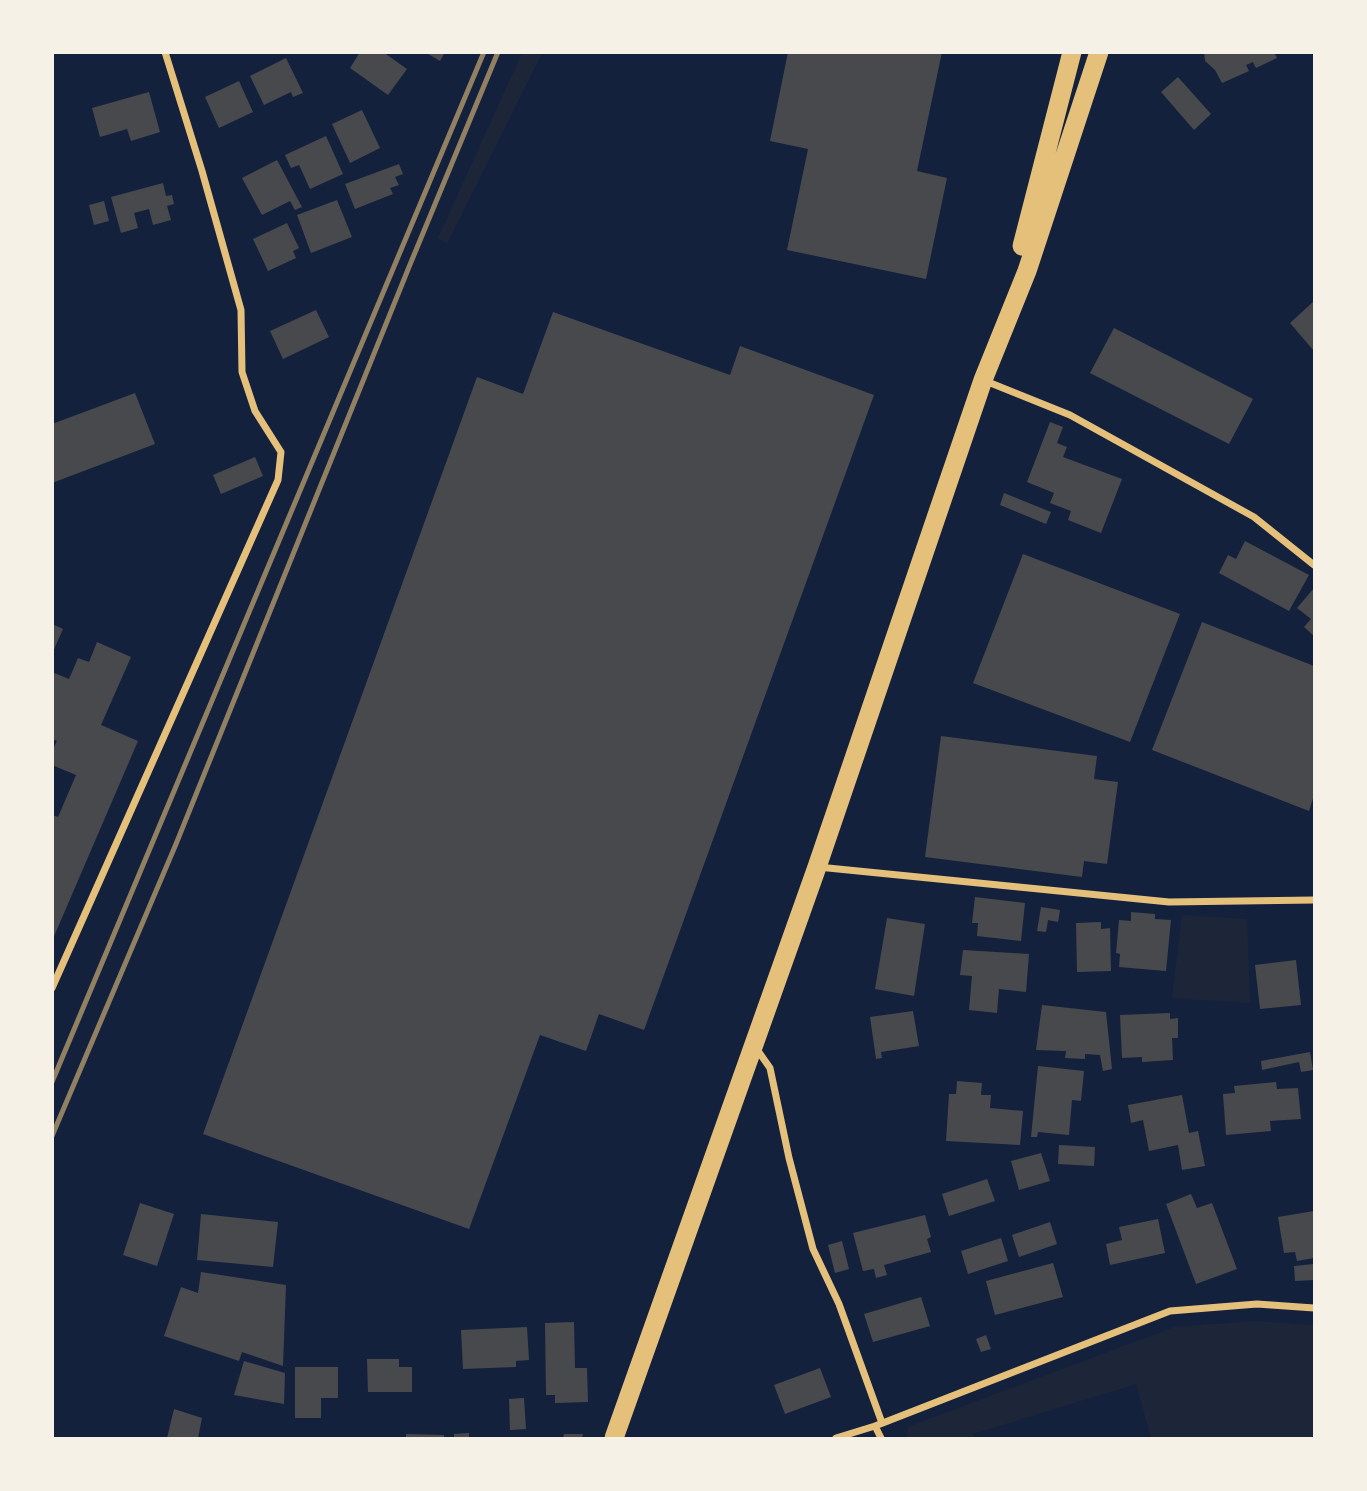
<!DOCTYPE html>
<style>
body{margin:0}
#map{position:relative;width:1367px;height:1491px;overflow:hidden;background:#14213d;font-family:"PT Sans",sans-serif}
canvas{display:block}
.frame{position:absolute;inset:0;border:54px solid #f6f1e7;pointer-events:none}
</style>
<div id="map">
<canvas width="1367" height="1491"></canvas>
<div class="frame"></div>
</div>
<script>
const g = document.querySelector('canvas').getContext('2d');
g.lineJoin = 'round';
function fillPath(path, color) {
  g.fillStyle = color;
  g.fill(path, 'evenodd');
}
function strokePath(path, color, width, dash) {
  g.strokeStyle = color;
  g.lineWidth = width;
  g.lineCap = dash ? 'butt' : 'round';
  g.setLineDash(dash || []);
  g.stroke(path);
}
fillPath(new Path2D(`
 M522,53H542L447,244L438,238Z
 M1182,915L1247,919L1250,1003L1172,998Z
 M1254,1321L1314,1325V1438H1151L1136,1384L973,1434L974,1438H906L908,1427L1175,1327Z`), '#1d2539');
fillPath(new Path2D(`
 M360,52H383L407,69L388,95L350,68Z
 M425,52H445L440,61Z
 M788,52H942L917,171L947,178L926,279L787,250L808,149L770,141Z
 M1204,52H1274L1277,58L1256,68L1253,62L1246,65L1249,71L1222,83L1215,70L1205,61Z
 M286,58L303,93L293,97L291,92L264,105L250,76Z
 M1178,77L1211,114L1194,130L1161,92Z
 M239,81L253,112L219,128L205,97Z
 M149,92L160,132L131,141L127,129L100,137L92,108Z
 M362,110L380,148L350,163L332,124Z
 M326,136L343,174L310,189L299,165L291,168L285,155Z
 M277,160L302,207L295,210L290,201L262,215L242,178Z
 M399,164L403,174L395,177L399,185L390,188L393,194L355,209L345,184Z
 M163,183L166,196L172,195L174,204L167,206L171,220L153,225L149,209L134,213L138,228L121,233L111,197Z
 M337,200L352,237L311,253L297,215Z
 M104,201L109,221L94,225L89,205Z
 M287,223L299,248L293,251L296,258L268,271L253,239Z
 M1314,301V351L1290,323Z
 M316,310L329,337L283,359L270,331Z
 M553,312L730,375L740,346L874,395L644,1030L599,1014L586,1051L540,1035L469,1229L203,1134L477,377L523,394Z
 M1114,328L1253,399L1229,444L1090,373Z
 M135,393L155,444L52,483V424Z
 M1050,422L1063,427L1057,443L1067,447L1063,457L1122,479L1101,533L1068,520L1071,511L1050,503L1054,493L1027,482Z
 M255,457L263,476L221,494L213,475Z
 M1004,493L1051,512L1046,524L1000,505Z
 M1245,541L1309,575L1289,611L1219,573L1228,555L1236,559Z
 M1023,554L1180,614L1130,742L973,683Z
 M1314,588V636L1304,627L1311,619L1297,608Z
 M1202,622L1314,666V795L1309,811L1152,750Z
 M52,624L63,629L52,654Z
 M97,642L131,657L101,725L138,741L52,941V815L58,817L76,775L52,765V751L57,741L52,739V672L69,679L78,658L89,662Z
 M941,736L1097,756L1094,779L1118,782L1107,864L1084,861L1082,877L925,857Z
 M975,897L1025,903L1021,941L977,936L978,923H972Z
 M1041,907L1060,910L1058,922L1048,920L1046,932L1037,931Z
 M1131,912L1155,914V919L1171,920L1166,971L1119,967L1120,954L1116,953L1119,920L1131,921Z
 M887,918L925,924L914,996L875,989Z
 M1101,922V929L1110,928L1111,971L1077,972L1076,923Z
 M963,950L1029,954L1026,992L999,989L997,1013L969,1010L972,976L960,975Z
 M1296,960L1301,1005L1260,1009L1255,965Z
 M1042,1005L1106,1012L1112,1069L1103,1071L1100,1055L1085,1054V1059L1065,1058L1066,1051L1036,1050Z
 M913,1011L919,1046L881,1052L882,1058L876,1059L870,1017Z
 M1170,1013V1019L1178,1018V1038H1172L1173,1060L1142,1062V1057L1122,1058L1120,1015Z
 M1310,1052L1313,1070L1301,1072L1299,1062L1262,1070L1261,1061Z
 M1038,1066L1084,1071L1081,1101L1072,1100L1069,1135L1038,1132L1037,1137H1031Z
 M957,1081L982,1083L981,1095H991L990,1108L1023,1111L1020,1145L946,1141L949,1094H956Z
 M1276,1082L1277,1089L1298,1088L1301,1119L1270,1121L1271,1131L1226,1135L1223,1094L1235,1093L1234,1086Z
 M1182,1095L1189,1133L1198,1131L1205,1166L1182,1170L1178,1145L1149,1151L1143,1120L1131,1123L1128,1105Z
 M1059,1145L1095,1147L1094,1166L1058,1164Z
 M1041,1153L1050,1181L1019,1190L1011,1161Z
 M987,1179L995,1201L949,1216L942,1194Z
 M1191,1194L1197,1208L1212,1203L1237,1269L1196,1284L1166,1204Z
 M140,1203L174,1214L157,1266L123,1255Z
 M1314,1211V1258L1297,1261L1295,1252L1284,1253L1278,1217Z
 M201,1214L278,1222L273,1267L197,1260Z
 M925,1215L931,1237L927,1239L931,1252L884,1265L887,1275L876,1278L874,1269L863,1271L853,1233Z
 M1158,1219L1165,1253L1110,1265L1106,1244L1122,1240L1119,1227Z
 M1050,1222L1057,1244L1019,1257L1012,1235Z
 M1001,1238L1008,1261L968,1274L961,1251Z
 M842,1241L849,1269L835,1273L828,1245Z
 M1053,1263L1063,1297L995,1315L986,1281Z
 M1314,1264V1280L1295,1281L1294,1266Z
 M201,1272L286,1285L283,1366L242,1352L239,1361L164,1336L181,1287L198,1293Z
 M921,1297L930,1326L873,1342L864,1314Z
 M574,1322L575,1368H587L588,1402L555,1403V1395H546L545,1323Z
 M527,1327L529,1360L516,1361V1367L463,1369L461,1330Z
 M986,1335L991,1349L981,1352L976,1339Z
 M367,1359H399V1367H412V1392H368Z
 M244,1361L285,1373L284,1404L234,1395Z
 M295,1367H338V1398H321V1418H295Z
 M820,1368L831,1397L785,1414L774,1385Z
 M524,1398L526,1429L510,1430L509,1399Z
 M174,1409L202,1418L198,1438H167Z
 M469,1433V1438H454V1434Z
 M406,1434L444,1435V1438H406Z
 M564,1434H583L582,1438H563Z`), '#48494c');
strokePath(new Path2D(`
 M983,380L1070,415L1254,517L1314,565
 M818,867L1169,902L1314,900
 M52,988L278,480L281,452L255,411L242,372L241,310L202,171L165,52
 M756,1048L770,1068L789,1158L813,1249L839,1304L882,1423
 M875,1426L881,1438
 M836,1438L875,1426L1170,1311L1257,1304L1314,1308`), '#e5c07b', 7);
strokePath(new Path2D(`
 M1022,246L1072,52
 M614,1438L817,867L983,380L1027,271L1099,52`), '#e5c07b', 19);
strokePath(new Path2D(`
 M52,1082L484,52
 M52,1136L176,844L409,267L498,52`), '#918062', 5);
</script>
